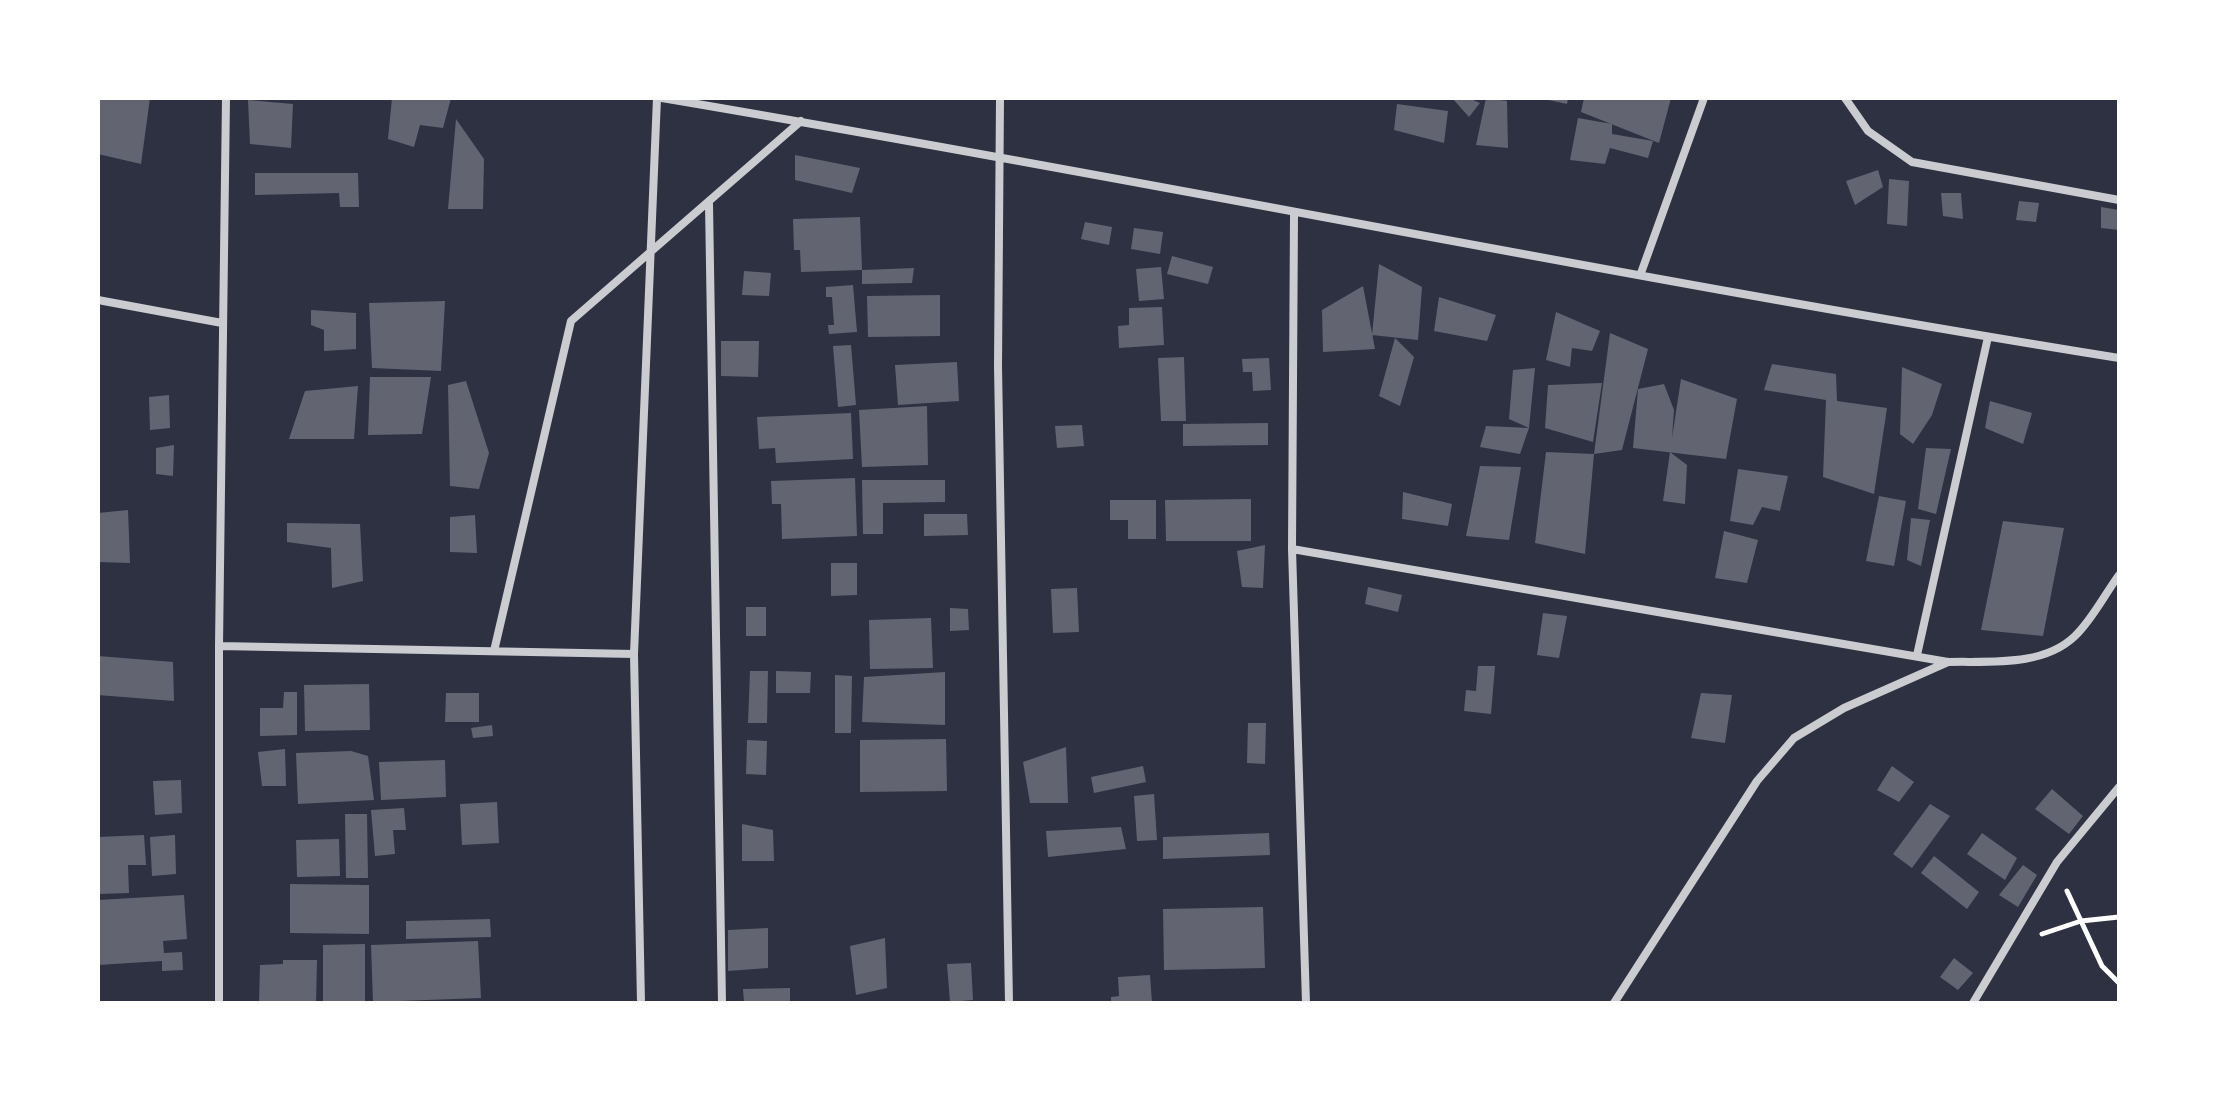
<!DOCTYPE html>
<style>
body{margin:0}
#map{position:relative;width:2217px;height:1101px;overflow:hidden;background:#2d3142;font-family:Mulish,sans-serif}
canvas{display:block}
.frame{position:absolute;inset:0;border:100px solid #fff;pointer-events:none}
</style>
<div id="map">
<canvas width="2217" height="1101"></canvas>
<div class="frame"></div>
</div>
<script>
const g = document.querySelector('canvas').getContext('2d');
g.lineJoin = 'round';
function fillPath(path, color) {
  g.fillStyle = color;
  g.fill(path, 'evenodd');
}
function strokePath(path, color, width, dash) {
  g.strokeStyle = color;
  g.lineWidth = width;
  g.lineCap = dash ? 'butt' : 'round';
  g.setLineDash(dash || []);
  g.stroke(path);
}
fillPath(new Path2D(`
 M98,98H150L141,164L98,154Z
 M392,98H451L443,128L420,125L414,147L388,139Z
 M1452,98H1468L1480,103L1469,117Z
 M1486,98L1507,101L1508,148L1476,145Z
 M1539,98H1568L1567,104Z
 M1584,98H1671L1659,143L1581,112Z
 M248,100L293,104L291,148L250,144Z
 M1397,104L1448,111L1444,143L1394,130Z
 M1578,118L1612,124V134L1653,141L1648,158L1610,148L1605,164L1570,160Z
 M456,119L484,159L483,209H448Z
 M795,155L860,168L852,193L795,180Z
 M1878,170L1883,187L1855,205L1846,181Z
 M255,173H358L359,207H340L339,193L255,195Z
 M1889,179L1909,181L1907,226L1887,224Z
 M1941,193H1961L1963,219L1943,216Z
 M2019,201L2039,203L2036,222L2016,220Z
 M2101,207L2119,210V230L2101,228Z
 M860,217L862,270L801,272L800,250H794L793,219Z
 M1085,222L1112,227L1109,245L1081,239Z
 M1134,228L1163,232L1160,254L1131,249Z
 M1172,256L1213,267L1208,284L1167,274Z
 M1379,264L1422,287L1418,340L1372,335Z
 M1161,267L1164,299L1139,301L1136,269Z
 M914,268L912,283L862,284V270Z
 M744,271L771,273L769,296L742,295Z
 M853,285L857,332L829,334L828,325H834L832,297H826V287Z
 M1363,286L1375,349L1323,352L1322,310Z
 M940,295V336L868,337L867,296Z
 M1439,297L1496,315L1487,341L1434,331Z
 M445,301L441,371L372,368L369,303Z
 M1162,307L1164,345L1119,348L1118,326L1129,325V308Z
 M311,310L356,313V349L324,351V330L311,325Z
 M1556,312L1600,331L1592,351L1572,348L1570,367L1546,360Z
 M1610,333L1648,349L1622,450L1594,454Z
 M1395,338L1414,357L1400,406L1379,396Z
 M721,341H759L758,377L721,376Z
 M851,345L856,405L838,407L833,346Z
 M1184,357L1186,421H1161L1158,358Z
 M1269,358L1271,390L1253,391L1252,372H1243L1242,359Z
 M957,362L959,401L898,405L895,365Z
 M1772,364L1836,374L1837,401L1887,408L1874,494L1823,477L1826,400L1764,390Z
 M1902,367L1942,384L1932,415L1913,444L1900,434Z
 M1535,368L1529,428L1509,419L1513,370Z
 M370,377H431L422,434L368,435Z
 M1681,379L1737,399L1726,459L1633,448L1638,389L1664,384L1674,410L1672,438Z
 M466,381L489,453L479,489L450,486L448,385Z
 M1602,383L1593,442L1545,428L1548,385Z
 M358,386L354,439H289L305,391Z
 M169,395L170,428L150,430L149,397Z
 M1990,401L2032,413L2023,444L1985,428Z
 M927,406L928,465L862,467L859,410Z
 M851,413L853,459L776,463L775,448L759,449L757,417Z
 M1268,423V445L1183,446V424Z
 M1082,425L1084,446L1057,448L1055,426Z
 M1486,426L1529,428L1520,454L1480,447Z
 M174,445L173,476L156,474V448Z
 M1926,448L1951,449L1936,514L1918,509Z
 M1546,452L1594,454L1585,554L1535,543Z
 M1670,452L1687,465L1685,504L1663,501Z
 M1480,466L1521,467L1509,540L1466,536Z
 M1738,469L1788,476L1780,511L1762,507L1753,525L1730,521Z
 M855,478L857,536L782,539L781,504H772L771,481Z
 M862,480H945V502L883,503V534H863Z
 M1403,492L1452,504L1448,526L1402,519Z
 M1879,496L1906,501L1894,566L1866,561Z
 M1251,499V541H1166L1165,500Z
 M1110,500H1156V539H1128V520H1110Z
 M128,510L130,563L98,562V513Z
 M924,514H967L968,535L924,536Z
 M475,515L477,553L450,552V517Z
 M1911,518L1930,520L1921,566L1907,560Z
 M2003,521L2064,528L2043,636L1981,630Z
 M287,523L360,524L363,581L332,588L331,548L287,542Z
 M1724,531L1758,540L1747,583L1715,578Z
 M1265,545L1263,588L1242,587L1237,551Z
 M831,563H857V595L831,596Z
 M1368,587L1402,595L1398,612L1365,604Z
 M1077,588L1079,632L1053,633L1051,589Z
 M746,607H766V636H746Z
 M950,608L968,609L969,630L950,631Z
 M1543,613L1567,616L1559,658L1537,655Z
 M931,618L933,668L870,669L869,620Z
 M98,656L173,662L174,701L98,695Z
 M1478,666H1495L1491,714L1464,711L1466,690L1476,691Z
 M750,671H768L767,723H748Z
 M776,671L811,672L810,693H776Z
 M945,672V725L862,722L864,677Z
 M835,675L852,676L851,733H835Z
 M369,684L370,730L305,731L304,685Z
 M284,692H297V735L260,736V708H283Z
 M446,693H479V722H445Z
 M1701,693L1732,695L1725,743L1691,738Z
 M1248,723H1266L1265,764L1247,763Z
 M492,725L493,736L473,738L471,728Z
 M946,739L947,791L860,792V740Z
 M747,740L767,741L766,775L746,774Z
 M1066,747L1068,803H1030L1023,762Z
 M285,749L286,786H262L258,752Z
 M351,751L368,756L374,800L298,804L296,753Z
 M445,760L446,797L381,800L379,762Z
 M1143,766L1146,782L1094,793L1091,777Z
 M1892,766L1914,782L1899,802L1877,790Z
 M181,780L182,813L155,815L153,781Z
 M2052,789L2083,816L2069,834L2035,809Z
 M1154,794L1157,840L1137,841L1134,796Z
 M497,802L499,843L462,845L460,804Z
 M1930,804L1950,816L1912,868L1893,854Z
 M404,808L406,830H393L395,854L375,856L371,810Z
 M345,814H367L368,878H346Z
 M742,824L773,830L774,861H742Z
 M1121,827L1126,849L1048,857L1046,831Z
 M1269,833L1270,855L1163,859V837Z
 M1982,833L2017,858L2005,880L1967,854Z
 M144,835L146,865H128L129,893L98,894V837Z
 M175,835L176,874L152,876L150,837Z
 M339,839L340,876L297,877L296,840Z
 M1934,856L1979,892L1967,909L1921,873Z
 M2023,865L2037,875L2018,907L1999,895Z
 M290,884L369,885V934L290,933Z
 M184,895L187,939L163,941L164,953L182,952L183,970L162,971V961L98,965V900Z
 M1263,907L1265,968L1164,970L1163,909Z
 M490,919L491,937L406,939V921Z
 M768,928V968L728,971V930Z
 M885,938L887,988L856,995L850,946Z
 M478,941L481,998L373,1002L371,945Z
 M365,944V1002L323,1003V945Z
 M1954,958L1973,973L1958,990L1940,977Z
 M283,960H317L316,1003H259L260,965L283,964Z
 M971,963L973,1000L950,1002L947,964Z
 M1150,975L1152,1003H1111V997L1119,996L1118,977Z
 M790,988V1003H744L743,989Z`), '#626471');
strokePath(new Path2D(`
 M2067,891L2102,966L2119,983
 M2042,934L2081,921L2119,917`), '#fff', 5);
strokePath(new Path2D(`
 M662,98C1149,180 1632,280 2119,358
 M1000,98L998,366L1009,1003
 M1845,98L1868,131L1912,162L2119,200
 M709,204L722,1003
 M1294,214L1292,549L1306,1003
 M1641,273L1704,98
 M98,300L222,323
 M1292,549L1948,662C1989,661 2043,667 2075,636C2092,620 2105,594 2119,575
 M219,646L634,654
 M494,651L571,321L801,121
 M1917,655L1988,337
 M219,1003V646L226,98
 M641,1003L634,654L657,98
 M1614,1003L1757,781L1794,738L1844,708L1948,662
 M1973,1003L2057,862L2119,787`), '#caccd0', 8);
</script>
